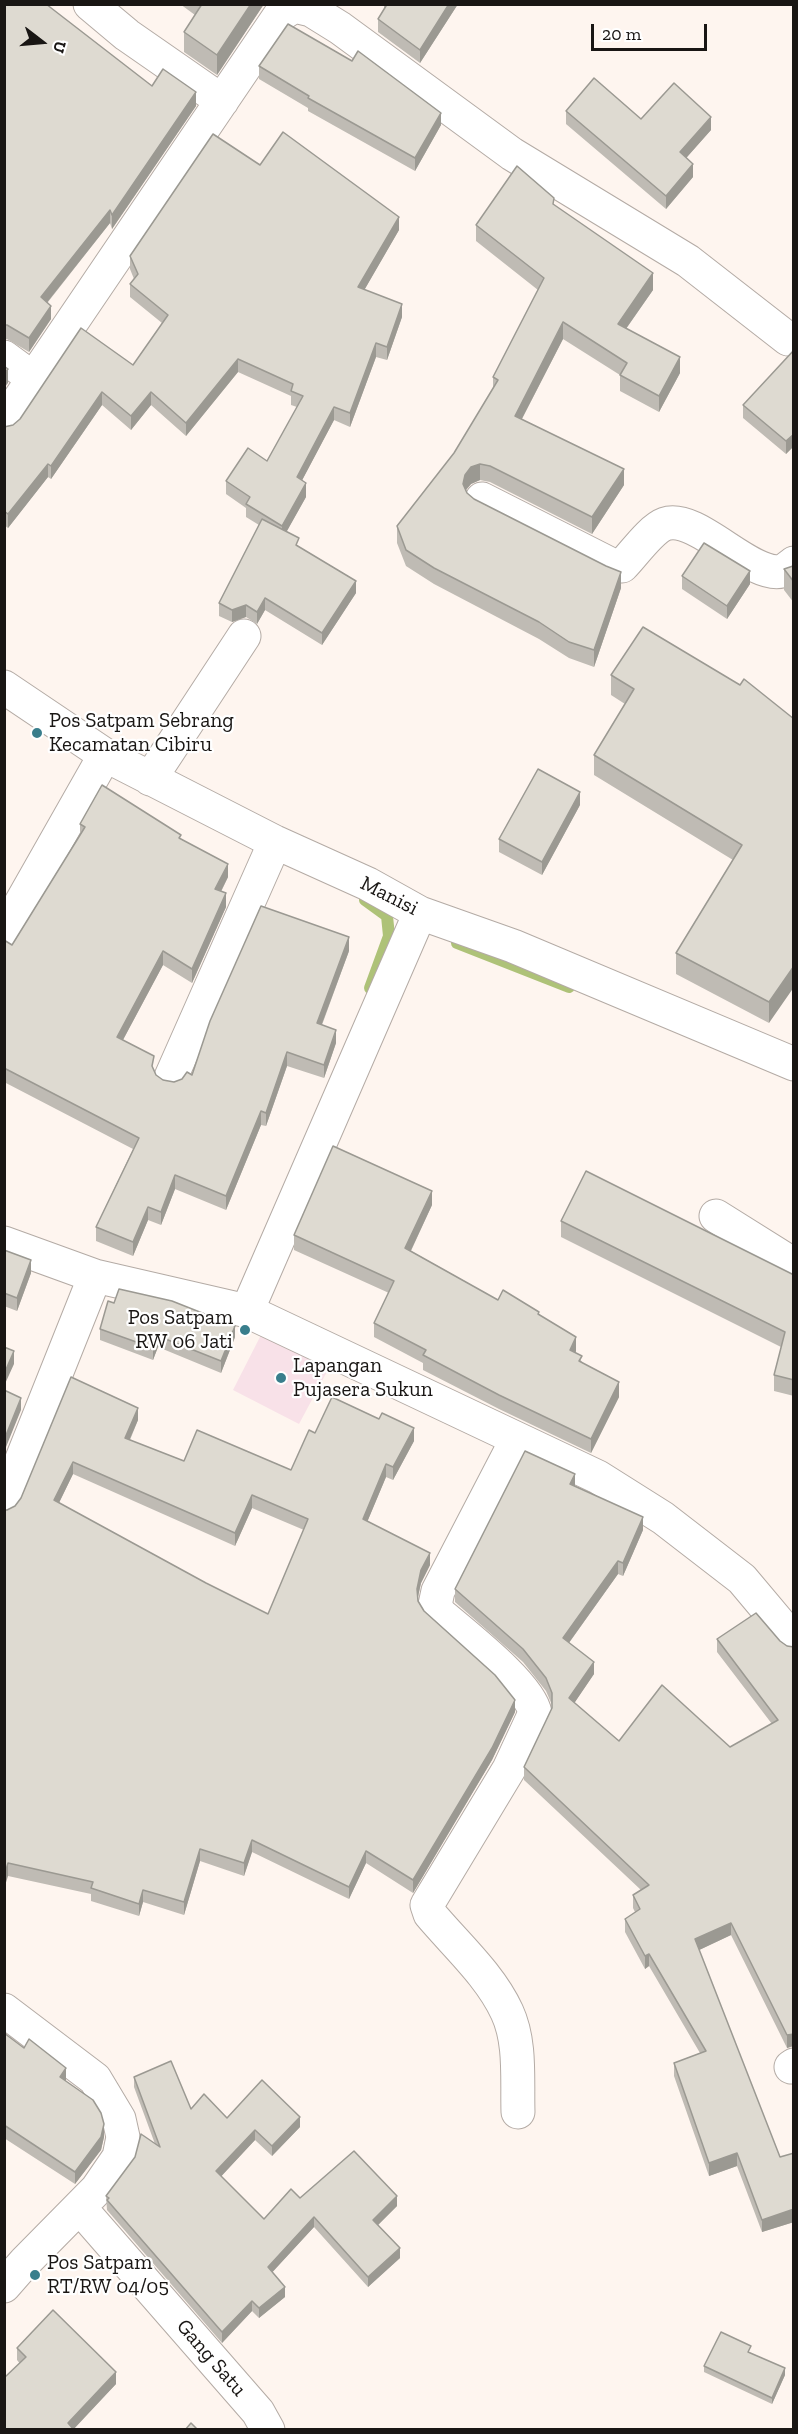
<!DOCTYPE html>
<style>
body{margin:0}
#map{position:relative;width:798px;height:2434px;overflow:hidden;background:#fef5ef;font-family:"Zilla Slab",serif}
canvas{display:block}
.frame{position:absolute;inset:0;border:6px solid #191614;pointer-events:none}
.north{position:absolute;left:12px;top:12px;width:60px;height:60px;-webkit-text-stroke:4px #fff;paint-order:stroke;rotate:106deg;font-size:16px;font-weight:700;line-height:24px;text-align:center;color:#191614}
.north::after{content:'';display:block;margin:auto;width:21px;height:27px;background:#191614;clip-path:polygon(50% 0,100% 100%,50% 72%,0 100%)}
.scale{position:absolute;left:591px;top:24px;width:116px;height:27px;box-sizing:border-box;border:3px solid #191614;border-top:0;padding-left:8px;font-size:18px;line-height:21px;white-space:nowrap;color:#191614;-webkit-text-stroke:4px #fff;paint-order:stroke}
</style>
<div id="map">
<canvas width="798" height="2434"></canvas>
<div class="frame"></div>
<div class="north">U</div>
<div class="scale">20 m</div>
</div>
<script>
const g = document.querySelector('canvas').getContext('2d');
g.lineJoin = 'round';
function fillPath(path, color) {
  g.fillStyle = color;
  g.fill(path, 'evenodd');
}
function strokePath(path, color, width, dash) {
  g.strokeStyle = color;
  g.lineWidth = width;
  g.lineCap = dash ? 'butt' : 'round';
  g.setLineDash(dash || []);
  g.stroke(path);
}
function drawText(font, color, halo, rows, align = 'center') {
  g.font = font + ' "Zilla Slab",serif';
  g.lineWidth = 4.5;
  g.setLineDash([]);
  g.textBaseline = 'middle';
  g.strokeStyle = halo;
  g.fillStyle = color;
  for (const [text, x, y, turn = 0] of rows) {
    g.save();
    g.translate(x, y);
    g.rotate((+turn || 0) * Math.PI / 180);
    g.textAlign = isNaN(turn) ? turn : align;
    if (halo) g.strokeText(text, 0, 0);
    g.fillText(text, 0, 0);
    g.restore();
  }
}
fillPath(new Path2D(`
 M263,1331L330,1366L299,1424L233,1390Z`), '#f8e1e8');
strokePath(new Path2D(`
 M365,900L387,916L389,936L370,988
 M457,943L569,987`), '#aec278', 12);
const minor = new Path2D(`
 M90,4L127,35L222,101
 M4,357L34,379
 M4,422L280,15L294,6L311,10L340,28L512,154L688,261L788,339
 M482,499L614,566H622C633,555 651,529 665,524C697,513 751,579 782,571C786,570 790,566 794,563
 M4,687L105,755L275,842L368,884L420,913L513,946L794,1064
 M150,779L244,636
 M4,933L105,755
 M171,1077L275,842
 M716,1216L794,1265
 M4,1243L95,1276L247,1311L420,913
 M247,1311L598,1477L663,1518L742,1579L794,1641
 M517,1439L438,1591L435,1605L440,1614C463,1634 530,1685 535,1713L509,1769L427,1905L430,1914C456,1945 490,1975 507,2012C521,2042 517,2079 518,2112
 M4,1504L95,1276
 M4,2010L95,2079L119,2119L123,2137L119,2157L97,2189L25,2262L4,2286
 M791,2067L794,2065
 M80,2208L258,2412L268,2430`);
strokePath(minor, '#b4aba5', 35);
strokePath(minor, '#fff', 33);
fillPath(new Path2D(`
 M4,4L152,86L196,106L112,229L110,223L48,302L51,319L29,352L7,339H4Z
 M180,4H264L217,75L184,52V32L195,15Z
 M458,4L420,63L378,32V19L384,9V5Z
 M259,66L441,125L415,171L308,111V108L259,79Z
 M566,111L641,119L711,130L686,158L693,177L666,209L566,124Z
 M260,165L399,230L364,290L402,317L387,360L376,357L350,427L334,420L302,480L306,497L286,532L299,547L356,593L322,645L265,610L257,624L246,617L232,622L219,616V603L259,525L246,517V508L226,494V481L267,461L297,407L291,405V396L238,372L186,436L151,405L131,430L102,405L51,479L48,477L8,528L4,525V427L13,425L133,365L162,323L130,297V284L134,279L130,269V256Z
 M554,205L653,290L626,329L680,373L659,412L620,391V375L563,339L522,419L624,485L592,534L490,482L480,480L471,484L466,490L467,493L474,499L621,588L594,667L569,658L539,639L434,584L406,566L397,543V526L454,453L493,388V377L538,290L476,241V225Z
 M794,350V446L786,454L743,418V405Z
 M793,566L794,603L784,590V569Z
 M682,576L750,584L727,619L682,589Z
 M611,675L794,719L769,1023L676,974V953L733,860L594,775V755L625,704L611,695Z
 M580,805L542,875L499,852V839Z
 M80,824L181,839L228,877L221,892L226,907L192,983L163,965L123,1040L154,1069L156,1075L163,1080L174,1082L192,1075L349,951L322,1025L336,1043L324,1078L287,1066L266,1126L261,1125L226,1210L175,1189L161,1225L148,1220L133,1256L96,1241V1227L133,1149L4,1082V940L12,945L80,835Z
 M432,1205L411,1251L498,1300L539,1314L576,1351V1353L582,1362L619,1397L591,1453L499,1409L423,1370V1363L374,1337V1323L389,1293L294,1250V1235Z
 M561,1221L794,1275V1396L774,1391V1375L781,1347L561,1237Z
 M4,1250L31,1273L17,1311L4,1306Z
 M100,1329L235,1337L221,1373L158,1347L153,1360L100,1340Z
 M71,1377L138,1420L130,1440L184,1461L291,1470L315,1433L414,1441L393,1480L386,1477L367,1522L430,1565L421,1583L418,1597V1601L424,1611L515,1712L492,1760L413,1893L366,1863L349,1899L252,1852L244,1876L200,1861L184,1915L143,1902L139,1916L91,1901V1894L8,1876L7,1510L15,1506L21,1498ZM73,1474L235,1546L252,1508L304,1530L268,1614L206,1583L59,1503Z
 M575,1486L643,1530L623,1576L618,1574L569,1643L594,1674L574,1703L619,1741L730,1747L772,1724L717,1652V1639L780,1641L787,1646L794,1647V2046L787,2048L731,1935L699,1950L780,2157L794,2153V2222L762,2232L737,2166L709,2176L674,2076V2063L700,2053L649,1966L645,1969L625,1932V1919L635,1912L633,1908V1895L641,1890L524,1780V1767L552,1708V1705L546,1691L523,1662L455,1602V1589Z
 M4,2033L66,2081L104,2137L101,2150L75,2184L4,2138Z
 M134,2077L191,2109L227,2118L300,2127L272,2156L255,2140L221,2176L264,2219L300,2198L397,2206L378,2225L400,2258L368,2287L314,2227L272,2272L285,2297L259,2318L252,2311L222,2343L107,2210L106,2196L155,2144L134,2087Z
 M17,2348L116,2384L73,2429L17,2360Z
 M751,2353L785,2375L772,2404L704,2372V2366Z`), '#bfbbb4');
fillPath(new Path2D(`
 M251,4H264L217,75V55Z
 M449,4H458L420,63V50Z
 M196,92V106L112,229V215Z
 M441,113V125L415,171V158Z
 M711,117V130L680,165V152Z
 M693,164V177L666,209V196Z
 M110,210V223L41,310V297Z
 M399,217V230L358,301V287Z
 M653,273V290L618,340V324Z
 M402,304V317L387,360V347Z
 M51,306V319L29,352V338Z
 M563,322V339L515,432V416Z
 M376,343V357L350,427V413Z
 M680,357V373L659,412V396Z
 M238,359V372L186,436V423Z
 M8,369V383L4,388V374Z
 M102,392V405L51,479V466Z
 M151,392V405L131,430V416Z
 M334,407V420L297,490V477Z
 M794,434V446L786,454V441Z
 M48,464V477L8,528V514Z
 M480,464V480L471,484L465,491L463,484L465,475L471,467Z
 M624,469V485L592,534V517Z
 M306,483V497L282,540V526Z
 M750,571V584L727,619V606Z
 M621,572V588L594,667V650Z
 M356,581V593L322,645V633Z
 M265,598V610L257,624V612Z
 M246,605V617L232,622V610Z
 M580,792V805L542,875V862Z
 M228,864V877L215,903V889Z
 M226,893V907L192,983V969Z
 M349,937V951L317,1037V1023Z
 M163,951V965L117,1051V1037Z
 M794,966V987L769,1023V1002Z
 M336,1030V1043L324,1078V1065Z
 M287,1052V1066L266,1126V1113Z
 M261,1111V1125L226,1210V1196Z
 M175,1175V1189L161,1225V1212Z
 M432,1191V1205L405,1263V1248Z
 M148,1207V1220L133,1256V1242Z
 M31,1260V1273L17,1311V1298Z
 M235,1326V1337L221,1373V1361Z
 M158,1336V1347L153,1360V1348Z
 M576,1337V1351L570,1364V1350Z
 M14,1351V1364L4,1386V1374Z
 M619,1382V1397L591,1453V1439Z
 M21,1398V1410L4,1452V1440Z
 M138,1408V1420L125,1450V1438Z
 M414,1428V1441L393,1480V1467Z
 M73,1462V1474L54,1513V1500Z
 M386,1464V1477L363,1532V1519Z
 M575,1474V1487L570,1484Z
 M252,1495V1508L235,1546V1533Z
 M643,1517V1530L623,1576V1563Z
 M430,1553V1565L421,1583L417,1601V1589L421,1570Z
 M618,1561V1574L563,1651V1638Z
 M594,1662V1674L569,1711V1698Z
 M515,1700V1712L492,1760L413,1893V1880Z
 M252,1840V1852L244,1876V1863Z
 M200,1849V1861L184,1915V1902Z
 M366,1851V1863L349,1899V1887Z
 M8,1863V1876L4,1889V1876Z
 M143,1890V1902L139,1916V1904Z
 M731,1923V1935L695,1952V1939Z
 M649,1954V1966L645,1969V1956Z
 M793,2034V2046L787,2048V2035Z
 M66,2068V2081L60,2090V2077Z
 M300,2117V2127L272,2156V2146Z
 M104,2124V2137L101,2150L75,2184V2172Z
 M255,2130V2140L216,2182V2171Z
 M737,2153V2166L709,2176V2163Z
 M397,2196V2206L373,2230V2220Z
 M794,2209V2222L762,2232V2220Z
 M314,2217V2227L268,2277V2267Z
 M400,2248V2258L368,2287V2277Z
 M285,2287V2297L259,2318V2308Z
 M252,2301V2311L222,2343V2332Z
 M785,2368V2375L772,2404V2398Z
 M116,2372V2384L73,2430L68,2423Z`), '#9b9992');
const building = new Path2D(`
 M4,4H46L152,86L163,69L196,92L112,215L110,210L41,297L51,306L29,338L7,325H4Z
 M202,4H251L217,55L184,32Z
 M385,4H449L420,50L378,19L386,6Z
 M288,24L352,61L358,51L441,113L415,158L308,98L309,96L259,66Z
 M594,78L641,119L674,83L711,117L680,152L693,164L666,196L566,111Z
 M283,132L399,217L358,287L402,304L387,347L376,343L350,413L334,407L297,477L306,483L282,526L246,504L250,497L226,481L248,448L267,461L303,396L291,391L293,384L238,359L186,423L151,392L131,416L102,392L51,466L48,464L8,514L4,511V427L13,425L20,419L81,328L133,365L168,315L130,284L138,274L130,256L213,134L260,165Z
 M517,166L554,198L553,204L653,273L618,324L680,357L659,396L620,375L627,363L563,322L515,416L624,469L592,517L490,466L480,464L471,467L465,475L463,484L467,493L474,499L606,566L621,572L594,650L569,642L539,622L434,568L406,550L397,526L454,453L498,380L493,377L544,278L476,225Z
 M794,350V434L786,441L743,405Z
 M4,366L8,369L4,374Z
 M262,519L299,538L296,545L356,581L322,633L265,598L257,612L246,605L232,610L219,603Z
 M704,543L750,571L727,606L682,576Z
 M793,566H794V582L784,569Z
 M643,627L740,685L744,679L794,719V966L769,1002L676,953L742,845L594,755L634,689L611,675Z
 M538,769L580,792L542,862L499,839Z
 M102,785L181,835L179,838L228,864L215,889L226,893L192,969L163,951L117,1037L154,1056L152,1066L156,1075L163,1080L174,1082L182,1079L187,1072L192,1075L210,1021L261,906L349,937L317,1023L336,1030L324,1065L287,1052L266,1113L261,1111L226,1196L175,1175L161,1212L148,1207L133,1242L96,1227L139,1138L4,1068V940L12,945L85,827L80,824Z
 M333,1146L432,1191L405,1248L498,1300L503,1290L539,1312L538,1314L576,1337L570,1350L582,1356L579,1361L619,1382L591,1439L499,1395L423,1355L426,1350L374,1323L394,1281L294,1235Z
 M586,1171L794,1275V1380L774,1375L785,1332L561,1221Z
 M4,1250L31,1260L17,1298L4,1293Z
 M119,1289L172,1301L235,1326L221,1361L158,1336L153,1348L100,1329L108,1301L114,1303Z
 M4,1347L14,1351L4,1374Z
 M71,1377L138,1408L125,1438L184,1461L197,1430L291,1470L309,1430L315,1433L332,1397L379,1419L382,1413L414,1428L393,1467L386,1464L363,1519L430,1553L421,1570L417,1589L418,1601L424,1611L495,1675L515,1700L492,1748L413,1880L366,1851L349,1887L252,1840L244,1863L200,1849L184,1902L143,1890L139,1904L91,1888L93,1882L8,1863L4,1876V1510H7L15,1506L21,1498ZM73,1462L235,1533L252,1495L308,1519L268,1614L206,1583L54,1500Z
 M4,1390L21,1398L4,1440Z
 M525,1451L575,1474L570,1484L643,1517L623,1563L618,1561L563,1638L594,1662L569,1698L619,1741L662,1685L730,1747L778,1720L717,1639L756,1613L780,1641L787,1646L794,1647V2034L787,2035L731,1923L695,1939L780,2157L794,2153V2209L762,2220L737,2153L709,2163L674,2063L706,2051L649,1954L645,1956L625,1919L640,1909L633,1895L649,1885L524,1767L552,1708V1693L546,1678L523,1649L455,1589Z
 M4,2033L24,2048L29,2039L66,2068L60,2077L93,2100L101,2113L104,2124L101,2137L75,2172L4,2125Z
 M171,2061L191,2109L204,2094L227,2118L262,2080L300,2117L272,2146L255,2130L216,2171L264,2219L291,2189L300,2198L354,2151L397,2196L373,2220L400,2248L368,2277L314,2217L268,2267L285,2287L259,2308L252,2301L222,2332L107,2200L109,2198L106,2196L135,2157L141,2134L160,2147L134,2077Z
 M53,2310L116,2372L68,2423L74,2430H4V2378L26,2357L17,2348Z
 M721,2332L751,2346L748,2352L785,2368L772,2398L704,2366Z
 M191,2423L198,2430H185Z`);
fillPath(building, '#dedad1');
strokePath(building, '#9b9992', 1.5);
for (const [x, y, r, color] of [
 [37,733,6,"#397e8c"],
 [245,1330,6,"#397e8c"],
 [281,1378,6,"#397e8c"],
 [35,2275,6,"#397e8c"]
]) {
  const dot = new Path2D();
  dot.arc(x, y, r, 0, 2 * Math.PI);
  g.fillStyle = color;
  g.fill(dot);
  strokePath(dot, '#fff', 2);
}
drawText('21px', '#191614', '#fff', [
 ["Pos Satpam Sebrang",49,721],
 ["Kecamatan Cibiru",49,745],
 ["Pos Satpam",233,1318,"right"],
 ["RW 06 Jati",233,1342,"right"],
 ["Lapangan",293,1366],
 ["Pujasera Sukun",293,1390],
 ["Pos Satpam",47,2263],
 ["RT/RW 04/05",47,2287]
], 'left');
drawText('21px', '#191614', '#fff', [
 ["Manisi",389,896,27],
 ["Gang Satu",211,2358,49]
]);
</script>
